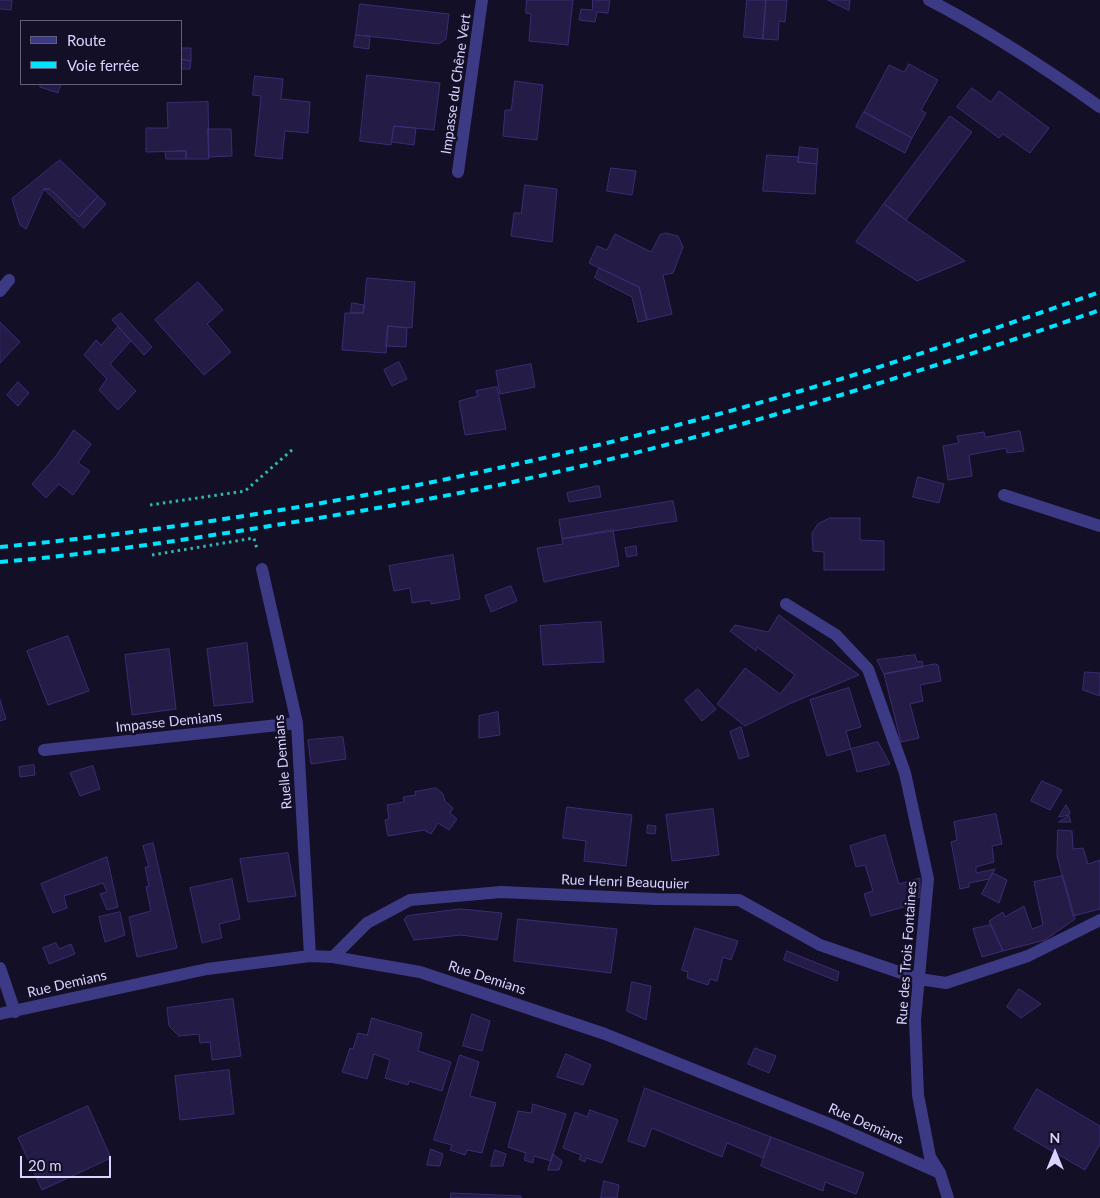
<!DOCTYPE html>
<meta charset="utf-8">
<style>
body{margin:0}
#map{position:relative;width:1100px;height:1198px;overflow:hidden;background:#130f26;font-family:Lato,sans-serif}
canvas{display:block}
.legend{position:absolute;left:20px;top:20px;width:162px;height:65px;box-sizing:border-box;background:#130f26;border:1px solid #625e7d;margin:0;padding:6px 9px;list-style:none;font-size:15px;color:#d9d4ff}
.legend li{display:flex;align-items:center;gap:10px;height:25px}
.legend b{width:25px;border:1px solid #625e7d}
.north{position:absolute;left:1030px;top:1128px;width:50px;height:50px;-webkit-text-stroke:4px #130f26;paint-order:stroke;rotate:0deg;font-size:14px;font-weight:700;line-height:20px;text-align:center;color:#d9d4ff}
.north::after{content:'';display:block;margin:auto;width:18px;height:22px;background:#d9d4ff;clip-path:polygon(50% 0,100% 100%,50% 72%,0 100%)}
.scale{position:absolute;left:20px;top:1156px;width:91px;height:22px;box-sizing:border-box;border:2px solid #d9d4ff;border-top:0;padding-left:6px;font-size:15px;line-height:18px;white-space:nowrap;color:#d9d4ff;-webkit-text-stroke:4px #130f26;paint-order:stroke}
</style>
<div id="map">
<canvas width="1100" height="1198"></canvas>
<ul class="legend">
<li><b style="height:6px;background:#3d3a85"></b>Route</li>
<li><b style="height:6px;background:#00e5ff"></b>Voie ferrée</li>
</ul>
<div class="north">N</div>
<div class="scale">20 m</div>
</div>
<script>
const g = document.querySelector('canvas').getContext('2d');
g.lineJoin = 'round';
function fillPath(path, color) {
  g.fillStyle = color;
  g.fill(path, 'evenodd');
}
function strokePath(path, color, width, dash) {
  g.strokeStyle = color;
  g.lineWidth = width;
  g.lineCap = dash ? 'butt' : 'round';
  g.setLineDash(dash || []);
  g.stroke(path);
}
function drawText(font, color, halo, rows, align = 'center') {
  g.font = font + ' Lato,sans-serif';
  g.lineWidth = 5;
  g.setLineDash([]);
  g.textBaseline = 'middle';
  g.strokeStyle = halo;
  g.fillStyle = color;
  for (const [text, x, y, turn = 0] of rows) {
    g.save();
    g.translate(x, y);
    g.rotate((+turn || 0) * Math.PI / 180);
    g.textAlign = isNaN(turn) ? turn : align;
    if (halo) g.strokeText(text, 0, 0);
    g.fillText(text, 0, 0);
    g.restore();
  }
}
const building = new Path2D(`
 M0,0H12L11,10L0,9Z
 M527,0H573L568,45L529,41L531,14L526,13Z
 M593,0H610L608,13L597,12L595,22L579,20L581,9L592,10Z
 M747,0H766L763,39L744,37Z
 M766,0H787L785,22L779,21L778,40L763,39Z
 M828,0H850L849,10Z
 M360,4L449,14L446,39L439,44L356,35Z
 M356,35L370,36L369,49L354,47Z
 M181,48H191V61L181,59Z
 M181,59L191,61L190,69H181Z
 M909,64L938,80L921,110L926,113L912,138L864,112L889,65L904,72Z
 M367,75L440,83L434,130L394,126L391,145L360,141Z
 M255,76L283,79L281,99L310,102L308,133L285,131L282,159L255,156L261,96L253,95Z
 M515,81L543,85L537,140L503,136L505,110H511Z
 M41,84H61L58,93L40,87Z
 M972,88L991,102L999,91L1049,128L1030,153L1003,134L999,138L957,107Z
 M208,102L209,159H186V151L146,152V128H168L167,103Z
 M864,112L912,138L905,153L856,127Z
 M950,116L972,132L906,220L884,204Z
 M394,126L416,128L414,145L392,142Z
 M208,129H231L232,156L209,157Z
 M800,147L818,149L817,164L798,162Z
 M186,151V159H166L165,152Z
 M767,155L799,157L798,162L817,164L815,194L763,191Z
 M60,160L98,196L79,217L50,189H44L26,229L20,225L12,199Z
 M611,168L636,171L632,195L607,191Z
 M525,185L557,189L552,242L511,236L514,213H521Z
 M44,189H50L79,217L98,196L106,204L84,228Z
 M884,204L906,220L965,261L917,281L856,242Z
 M666,233L678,236L683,247L673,273L663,275L672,314L647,320L639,287L589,263L597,246L607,250L615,234L651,252L660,235Z
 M599,268L639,287L647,320L638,322L632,297L595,278Z
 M367,278L415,282L412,328L388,326L386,353L342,350L345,313H363Z
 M198,282L223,310L207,324L231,352L204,375L155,320Z
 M352,303L364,305L363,313H351Z
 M121,313L152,347L144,355L112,320Z
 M0,322L20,342L0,363Z
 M388,326L407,328L406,347L386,346Z
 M118,327L131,341L110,364L136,391L118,410L99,390L107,379L84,355L96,340L101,345Z
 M399,362L407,379L392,386L384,370Z
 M531,364L535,387L500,394L496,371Z
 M18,382L29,393L18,406L7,395Z
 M497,387L506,429L465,435L459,401L478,396L476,391Z
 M74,430L91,444L78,463L90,471L73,495L59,484L46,498L32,484L56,456Z
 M1020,431L1024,451L1007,453L1006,448L969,455L972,476L948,480L943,446L959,443L957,436L984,432L985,437Z
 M918,477L944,484L939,503L913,497Z
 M599,486L601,497L569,502L567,493Z
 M673,501L677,521L562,539L559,520Z
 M830,518H860V540L884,541V570H824V552L813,551L812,533L818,524Z
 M613,530L619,566L544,582L537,548L563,544L562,539Z
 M636,546L637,555L627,557L625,548Z
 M453,555L460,599L431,604L430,600L412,603L410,588L394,591L389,566Z
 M511,586L517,601L491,612L485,596Z
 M779,615L859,675L789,704L745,726L717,704L745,668L780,694L795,675L757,647L756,651L730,631L735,625L768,632Z
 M601,622L604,662L543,665L540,626Z
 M68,636L89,691L48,705L27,651Z
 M247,643L253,702L214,706L207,649Z
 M169,649L176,709L132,715L125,655Z
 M915,655L917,662L922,661L923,667L884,674L877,660Z
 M935,664L938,665L941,681L920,685L923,701L910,704L919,738L901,742L884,674Z
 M1085,672L1100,673V696L1083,690Z
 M849,688L861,727L846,731L851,749L827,756L810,700Z
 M698,689L716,709L702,721L685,700Z
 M0,700L6,719L0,721Z
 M498,712L500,735L479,738V716Z
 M741,727L749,756L739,759L730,732Z
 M343,737L346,759L311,764L308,740Z
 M878,742L890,764L857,772L851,749Z
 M34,765L35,775L20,777L19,767Z
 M93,766L100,789L80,796L70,773Z
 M1042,781L1062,790L1050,810L1031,801Z
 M436,788L443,794L445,801L453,808L450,813L457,819L449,830L438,823L431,834L424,830L388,836L385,820L389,819L387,805L404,802L403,797L416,795L415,792Z
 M1066,805L1070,812L1069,815L1059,817Z
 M567,807L632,815L626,866L584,861L586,841L563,838Z
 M713,809L719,855L672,861L666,815Z
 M996,814L1002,844L992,846L994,862L976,867V873L995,869L989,879L969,883V887L960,889L951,842L957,840L954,822Z
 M1069,816L1071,822H1059Z
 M648,825L656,826L655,834L647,833Z
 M1058,830L1072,831L1073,849L1083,848L1088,864L1100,860V909L1073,916L1057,856Z
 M885,835L899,884L920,878V897L910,900L911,905L871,916L864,894L873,891L865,865L856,867L850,846Z
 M153,843L177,948L137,957L129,917L151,911L146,887L149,886L145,867H149L143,846Z
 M288,853L296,896L248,902L240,859Z
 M107,857L118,907L107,910L100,894L107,892L103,883L64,896L67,908L53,913L41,884Z
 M993,873L1007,880L999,903L982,894Z
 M1063,876L1075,919L1045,940L1003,951L989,921L1003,912L1005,917L1024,906L1032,929L1043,925L1034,882Z
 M232,879L240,919L219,924L222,938L202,943L190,888Z
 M460,909L502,913L497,940L461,935L414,940L404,919L407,916Z
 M120,912L125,935L105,942L99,917Z
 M518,919L617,929L611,973L514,961Z
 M991,925L1003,951L982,957L973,929Z
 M695,928L738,941L731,960L723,957L717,981L710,979L708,985L687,978L688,972L682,970Z
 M56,943L59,949L71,944L75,954L49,964L43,948Z
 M787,951L839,972L837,981L784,960Z
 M632,982L651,986L646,1020L627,1011Z
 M1019,989L1041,1004L1021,1018L1007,1007Z
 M233,999L241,1056L212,1060L210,1042L200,1043L199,1034L179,1036L169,1026L167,1008Z
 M472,1014L490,1021L482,1051L463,1046Z
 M372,1018L422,1033L418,1051L451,1062L442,1091L409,1081L408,1085L385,1078L390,1060L374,1054L367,1079L342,1072L350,1048L353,1049L358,1033L367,1035Z
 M755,1048L776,1056L769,1073L748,1064Z
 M566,1054L591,1065L583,1085L557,1077Z
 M460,1055L479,1062L470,1096L496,1103L482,1153L467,1150L465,1155L450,1150L452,1145L434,1140Z
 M229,1070L234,1114L180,1120L175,1076Z
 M645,1088L771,1137L763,1158L727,1143L722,1157L652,1128L645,1147L628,1141Z
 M1037,1089L1100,1126V1144L1085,1170L1014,1129Z
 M533,1104L566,1114L551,1161L534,1156L533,1163L524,1160L526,1153L508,1147L518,1111L531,1113Z
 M88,1106L111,1158L42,1190L18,1138Z
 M590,1110L618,1120L602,1163L586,1158L585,1162L579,1159L581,1155L563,1148L575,1112L587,1117Z
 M771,1137L864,1173L856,1194L825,1182L823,1191L761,1166Z
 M431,1149L443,1154L440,1166L427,1165Z
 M495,1150L506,1154L503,1166H491Z
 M553,1154L562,1161L559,1170H548Z
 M604,1181L619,1185L617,1198H601Z
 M451,1193L521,1196V1198H451Z`);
fillPath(building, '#241b47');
strokePath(building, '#3b2d73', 1);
strokePath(new Path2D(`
 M150,505L245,491L293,449
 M152,555L254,538L257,549`), '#2fb8b0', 3, [2.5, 4]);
strokePath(new Path2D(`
 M929,0C989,31 1045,68 1100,107
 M458,172L482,0
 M0,291L9,280
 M1004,495L1100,526
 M262,569L297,723L310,956
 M786,604L836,635L868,669L905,773L928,879L915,1020L918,1095L930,1157L940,1173L948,1198
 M44,750L297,723
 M333,957L367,923L410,900L501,892L656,899L739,900L820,945L919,979L946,983L1028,956L1100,920
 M0,968L15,1012
 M0,1014L207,969L310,956L333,957L420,972L605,1034L832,1125L940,1173`), '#3d3a85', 12);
strokePath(new Path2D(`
 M0,547C289,519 580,459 857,374C939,348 1020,320 1100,292
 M0,562C93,554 184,540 276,525C349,513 422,501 494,486C700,442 901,379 1100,310`), '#00e5ff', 4, [8, 6]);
drawText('14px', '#d9d4ff', '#130f26', [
 ["Impasse du Chêne Vert",456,84,-82],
 ["Impasse Demians",169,722,-6],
 ["Ruelle Demians",283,762,-95],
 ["Rue Henri Beauquier",625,882,2],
 ["Rue des Trois Fontaines",907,953,-86],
 ["Rue Demians",487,978,18],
 ["Rue Demians",67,984,-13],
 ["Rue Demians",866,1124,24]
]);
</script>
